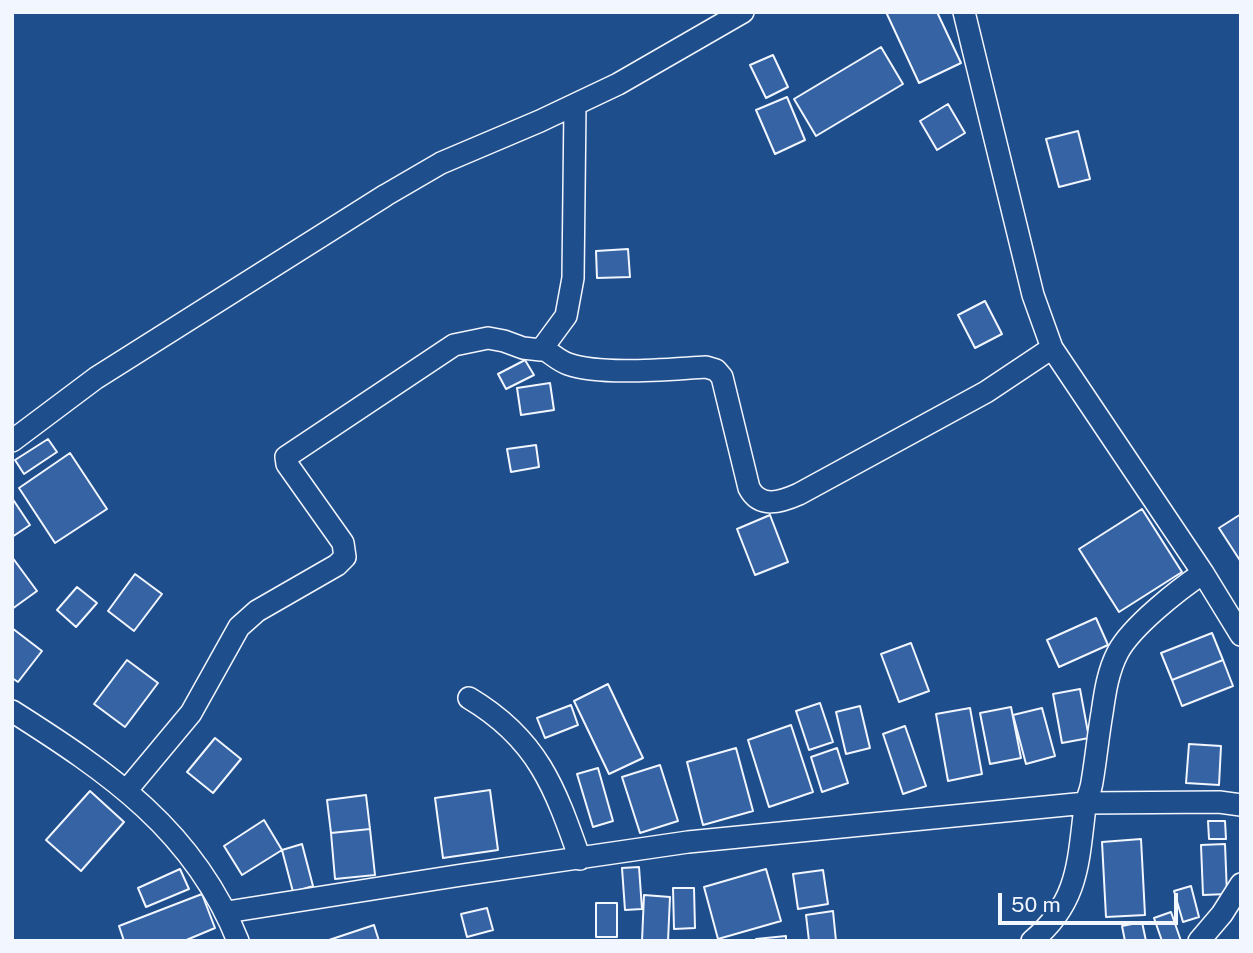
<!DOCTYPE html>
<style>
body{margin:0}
#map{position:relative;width:1253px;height:953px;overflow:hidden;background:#1f4e8c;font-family:"Public Sans",sans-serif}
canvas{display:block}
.frame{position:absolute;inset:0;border:14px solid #f2f6ff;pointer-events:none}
.scale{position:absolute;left:998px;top:893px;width:180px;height:32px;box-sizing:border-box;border:4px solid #f2f6ff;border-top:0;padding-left:9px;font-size:21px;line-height:24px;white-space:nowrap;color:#f2f6ff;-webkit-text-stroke:5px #1f4e8c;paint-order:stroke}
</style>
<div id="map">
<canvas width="1253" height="953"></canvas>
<div class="frame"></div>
<div class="scale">50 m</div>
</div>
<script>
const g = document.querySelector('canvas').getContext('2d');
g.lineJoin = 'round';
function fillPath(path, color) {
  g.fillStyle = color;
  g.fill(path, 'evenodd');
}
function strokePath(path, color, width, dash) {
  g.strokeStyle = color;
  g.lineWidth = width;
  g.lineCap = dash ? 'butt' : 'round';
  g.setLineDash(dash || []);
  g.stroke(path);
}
const building = new Path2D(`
 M886,12H937L961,63L919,83Z
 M881,47L903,84L816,136L794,99Z
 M773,55L788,87L766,98L750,65Z
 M787,97L805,140L775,154L756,110Z
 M948,104L965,133L937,150L920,121Z
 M1078,131L1090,179L1059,187L1046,139Z
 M628,249L630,277L597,278L596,251Z
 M985,301L1002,334L975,348L958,315Z
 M525,360L534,375L506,389L498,374Z
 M550,383L554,410L521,415L517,388Z
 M48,439L57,452L24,474L15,460Z
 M536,445L539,467L511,472L507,449Z
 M70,453L107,509L55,543L19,488Z
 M12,498L30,525L12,537Z
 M1142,509L1182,572L1119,612L1079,549Z
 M1241,514V562L1219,528Z
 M770,515L788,562L755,575L737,529Z
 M12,557L37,591L12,609Z
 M135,574L162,594L134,631L108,611Z
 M77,587L97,603L76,627L57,610Z
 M1096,618L1108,645L1059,667L1047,640Z
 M12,628L42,651L18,682L12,678Z
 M1212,633L1223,660L1172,680L1161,653Z
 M911,643L929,691L899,702L881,654Z
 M127,660L158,683L125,727L94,704Z
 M1223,660L1233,686L1182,706L1172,680Z
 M608,684L643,758L609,774L574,701Z
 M1080,689L1089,738L1062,743L1053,694Z
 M820,703L833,742L809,750L796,711Z
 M571,705L578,725L545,738L537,718Z
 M860,706L870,748L846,754L836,712Z
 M1011,707L1021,758L990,764L980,713Z
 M970,708L982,774L948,781L936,714Z
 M1042,708L1055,756L1026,764L1013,715Z
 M791,725L813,792L769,807L748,740Z
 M905,726L926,786L903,794L883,734Z
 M215,738L241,759L213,793L187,772Z
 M1189,744L1221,746L1219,785L1186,783Z
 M736,748L753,811L703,825L687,762Z
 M837,748L848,783L822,792L811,757Z
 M660,765L678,821L640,833L622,777Z
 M598,768L613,821L593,827L577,774Z
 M490,790L498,850L443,858L435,798Z
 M90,791L124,822L81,871L46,840Z
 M366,795L370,829L331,833L327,800Z
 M264,820L282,850L242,875L224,846Z
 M1208,821H1225L1226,839H1209Z
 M370,829L375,875L335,879L331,833Z
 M1141,839L1145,915L1106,917L1102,842Z
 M302,844L313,886L293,892L282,850Z
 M1225,844L1227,894L1203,895L1201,845Z
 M639,867L642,909L625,910L622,868Z
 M180,869L189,889L146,907L138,888Z
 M766,869L781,921L718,939L704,887Z
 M823,870L828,904L798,909L793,874Z
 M1191,886L1199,917L1183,922L1174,891Z
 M673,888H694L695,928L674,929Z
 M202,894L215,928L184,941H124L119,926Z
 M644,895L670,897L668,941H642Z
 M596,903H617V937H596Z
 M487,908L493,930L467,937L461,914Z
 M833,911L836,941H809L806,915Z
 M1171,912L1181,941H1162L1154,918Z
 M1142,922L1146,941H1125L1122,926Z
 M374,925L379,941H326Z
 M786,936V941H756V939Z`);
fillPath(building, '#3563a3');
strokePath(building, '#f2f6ff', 2);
const minor = new Path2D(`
 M964,12L1033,295L1052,348L1203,573C1178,590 1132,626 1118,652C1108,671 1105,692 1102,713C1098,736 1096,759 1092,782C1091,790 1087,798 1085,807C1078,862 1079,902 1032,941
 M544,349C552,354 559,361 568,364C603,376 669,369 706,367L716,370L722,377L749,488C760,509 781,502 799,494L986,392L1052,348
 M12,441L96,378L386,195L441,163L540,121L618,84L743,12
 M1203,573L1241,635
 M469,698C538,739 555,788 580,859
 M12,711C108,772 194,830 238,941
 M126,791L191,713L239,627L257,611L337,565L345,557L343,543L287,464L286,457L454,345L488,338L504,341L523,348L541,350L566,316L573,278L575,105
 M227,912L462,875L688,842L1086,803L1219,802L1241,805
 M1199,941L1222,914L1241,884`);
strokePath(minor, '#f2f6ff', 24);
strokePath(minor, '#1f4e8c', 21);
</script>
